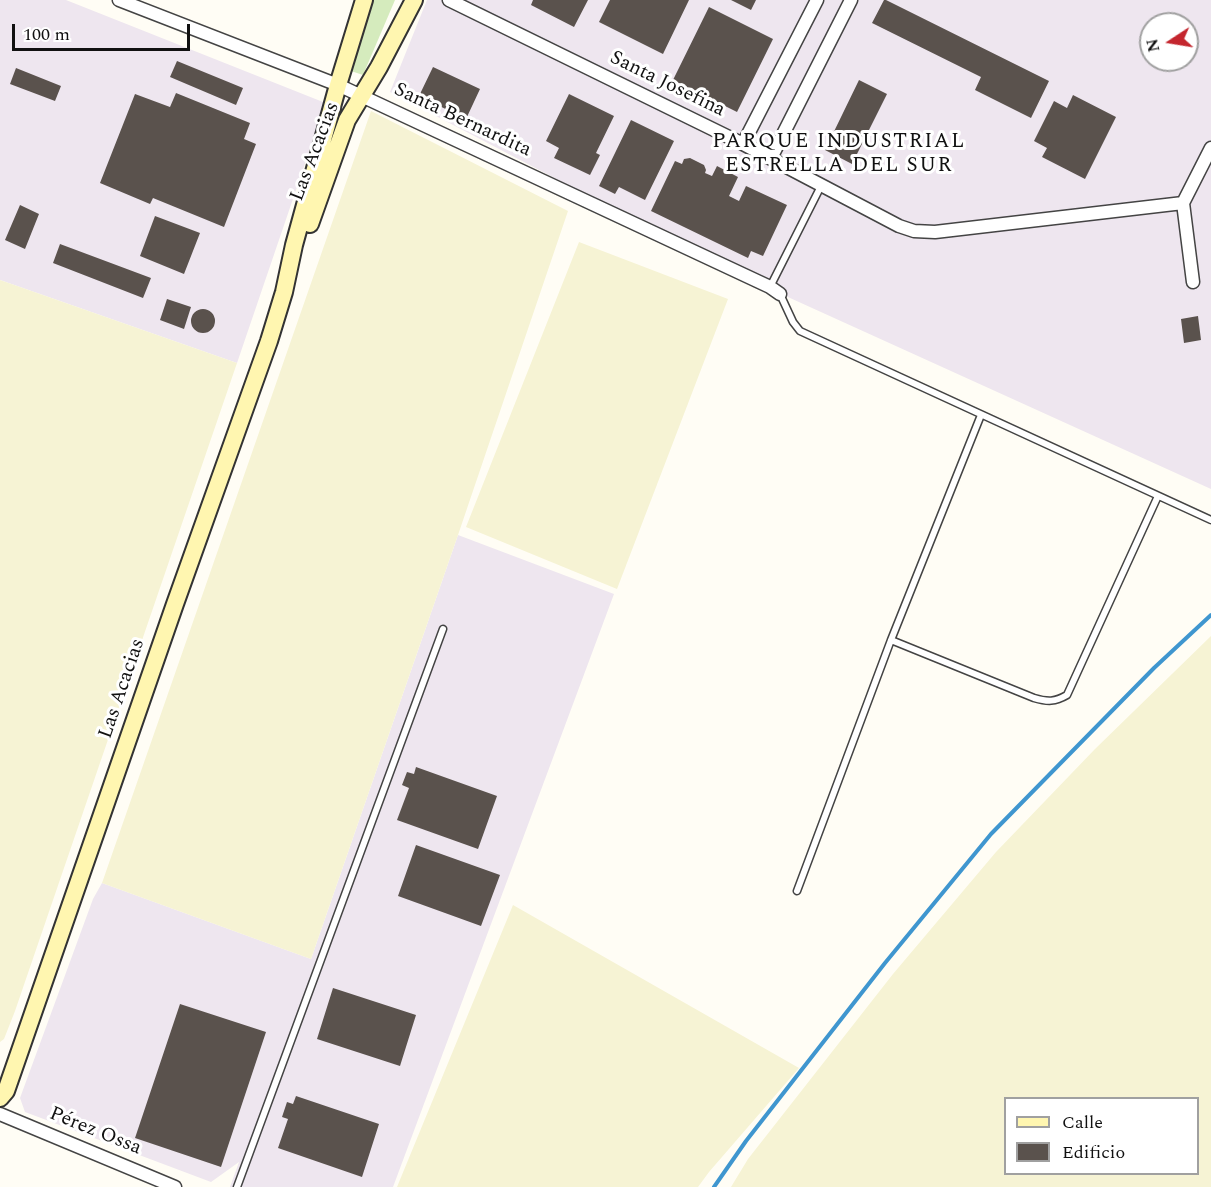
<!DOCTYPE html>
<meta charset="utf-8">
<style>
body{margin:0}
#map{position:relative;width:1211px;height:1187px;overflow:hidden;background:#fffdf5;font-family:Spectral,serif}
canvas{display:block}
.legend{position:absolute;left:1004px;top:1097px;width:195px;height:78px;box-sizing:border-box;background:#fff;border:2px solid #a0a0a0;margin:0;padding:8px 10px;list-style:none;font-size:18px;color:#111}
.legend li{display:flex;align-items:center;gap:12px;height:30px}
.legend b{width:30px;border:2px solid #a0a0a0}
.north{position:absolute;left:1139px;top:12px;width:60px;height:60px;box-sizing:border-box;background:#fff;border:2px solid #a0a0a0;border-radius:50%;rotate:258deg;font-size:16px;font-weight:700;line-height:24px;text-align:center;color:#111}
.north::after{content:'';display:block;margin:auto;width:21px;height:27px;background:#c4262e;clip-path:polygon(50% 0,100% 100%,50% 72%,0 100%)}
.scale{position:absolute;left:12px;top:24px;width:178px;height:27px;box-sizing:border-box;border:3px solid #111;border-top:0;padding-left:8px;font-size:18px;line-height:21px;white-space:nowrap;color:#111;-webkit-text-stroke:4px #fff;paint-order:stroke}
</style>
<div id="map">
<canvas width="1211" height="1187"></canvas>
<ul class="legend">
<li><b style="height:8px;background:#fff6b0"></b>Calle</li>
<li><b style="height:16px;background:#5a524d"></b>Edificio</li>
</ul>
<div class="north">N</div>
<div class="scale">100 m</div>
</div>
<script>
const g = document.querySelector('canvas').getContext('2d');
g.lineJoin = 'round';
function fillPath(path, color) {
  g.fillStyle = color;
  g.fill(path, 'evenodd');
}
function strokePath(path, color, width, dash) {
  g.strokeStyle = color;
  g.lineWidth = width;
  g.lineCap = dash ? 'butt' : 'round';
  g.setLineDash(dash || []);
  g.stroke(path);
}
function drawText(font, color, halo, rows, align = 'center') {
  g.font = font + ' Spectral,serif';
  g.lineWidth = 6;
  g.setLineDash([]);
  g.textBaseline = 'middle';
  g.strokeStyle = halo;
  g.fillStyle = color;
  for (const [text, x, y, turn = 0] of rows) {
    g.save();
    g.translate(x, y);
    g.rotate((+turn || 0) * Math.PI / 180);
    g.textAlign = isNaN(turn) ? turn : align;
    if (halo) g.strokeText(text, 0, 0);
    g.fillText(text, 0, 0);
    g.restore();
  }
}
fillPath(new Path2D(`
 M0,0H66L323,102L325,105L237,363L0,280Z
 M427,0H1211V489L746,278L390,92ZM1151,24H1187V60H1151Z
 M458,535L614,594L393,1187H230L239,1162L211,1182L25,1112L20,1098L93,899L102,883L311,959Z`), '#eee6ef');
fillPath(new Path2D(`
 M371,111L568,211L458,535L311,959L102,883Z
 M579,242L728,299L617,589L466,527Z
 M0,280L237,363L15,1011L4,1039L0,1042Z
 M1211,636V1187H731L748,1159L893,974L996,852L1095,749ZM1006,1098H1198V1174H1006Z
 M513,905L799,1068L709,1172L698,1187H397Z`), '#f6f3d4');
fillPath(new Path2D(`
 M373,0H395L363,75L351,71Z`), '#d5ebbd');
strokePath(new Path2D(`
 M714,1187L746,1141L885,963L991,834L1154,668L1211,615`), '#3f96cf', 4);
fillPath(new Path2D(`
 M533,0H588L574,27L531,5Z
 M610,0H689L663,54L599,22Z
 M731,0H756L751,10Z
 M884,0H886L1049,81L1031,118L975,90L981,77L872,23Z
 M709,7L773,39L737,112L673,80Z
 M177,61L243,88L236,105L170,77Z
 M433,67L480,89L466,119L419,96Z
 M16,68L61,86L55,101L10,84Z
 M859,80L887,94L852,164L825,150Z
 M176,93L250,123L244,139L256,144L224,227L153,198L150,204L100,183L135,94L170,107Z
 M569,94L614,116L596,153L600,155L590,175L554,158L559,148L546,141Z
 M1073,95L1116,117L1085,179L1042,157L1047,148L1034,141L1054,101L1067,108Z
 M631,120L674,141L645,200L619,187L615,194L599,186Z
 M690,158L704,165L706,170L705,173L712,176L717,166L738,177L729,196L739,201L746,186L787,205L763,256L751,251L748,258L651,211L675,161L682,164L684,159Z
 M20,205L39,214L25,249L5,240Z
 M155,216L200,233L184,274L140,256Z
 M60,244L151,278L143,298L53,263Z
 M167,299L191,307L184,329L160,320Z
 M191 321a12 12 0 1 1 24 0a12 12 0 1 1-24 0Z
 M1198,316L1201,340L1184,343L1181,319Z
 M416,767L497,796L478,849L397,820L409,788L402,785L407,772L414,774Z
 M416,845L500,875L481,926L398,896Z
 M333,988L416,1015L400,1066L317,1039Z
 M180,1004L266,1032L221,1167L135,1138Z
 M296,1096L379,1124L362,1177L278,1148L288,1119L282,1117L287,1102L293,1104Z`), '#5a524d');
const lane = new Path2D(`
 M770,287L821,186
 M780,294L793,322L800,331L1211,520
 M891,640L1034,698C1048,702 1055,702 1067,695L1158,496
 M797,891L891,640L981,415
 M237,1187L443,629`);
const street = new Path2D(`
 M119,0L338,85L770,287L780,294
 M449,0L743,144L899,226L914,231L935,232L1183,203
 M743,144L817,0
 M771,158L851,0
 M1193,282L1183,203L1211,148
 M0,1114L175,1187`);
const secondary = new Path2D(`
 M310,224L347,120L379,67L414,0
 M0,1098L6,1091L175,604L269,341L284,292L294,245L338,85L364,0`);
strokePath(lane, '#444', 9);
strokePath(street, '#444', 15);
strokePath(secondary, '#333', 20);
strokePath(lane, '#fff', 6);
strokePath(street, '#fff', 12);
strokePath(secondary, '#fff6b0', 16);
drawText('20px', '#111', '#fff', [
 ["Santa Josefina",667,85,26],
 ["Santa Bernardita",462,121,25],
 ["Las Acacias",316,152,-69],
 ["Las Acacias",123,689,-71],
 ["Pérez Ossa",95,1132,22]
]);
g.letterSpacing = '1.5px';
drawText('21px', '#111', '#fff', [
 ["PARQUE INDUSTRIAL",839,143],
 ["ESTRELLA DEL SUR",839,167]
]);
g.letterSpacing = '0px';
</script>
